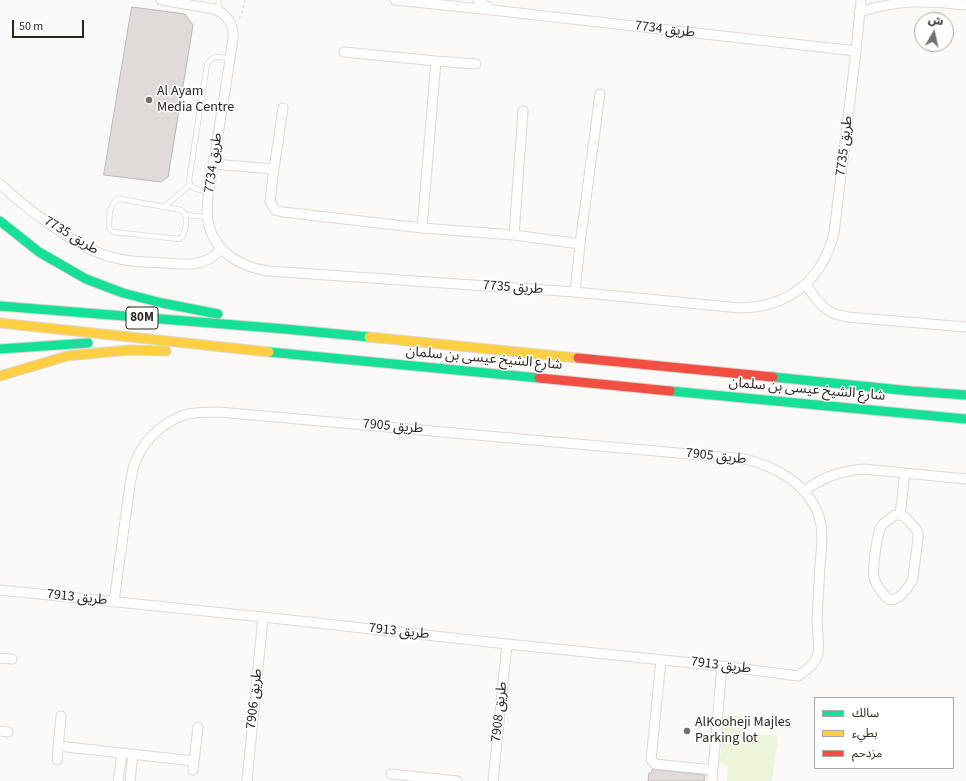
<!DOCTYPE html>
<meta charset="utf-8">
<style>
body{margin:0}
#map{position:relative;width:966px;height:781px;overflow:hidden;background:#fcfaf8;font-family:"Source Sans 3","Noto Sans Arabic",sans-serif}
canvas{display:block}
.legend{position:absolute;left:814px;top:697px;width:140px;height:72px;box-sizing:border-box;background:#fff;border:1px solid #aba8a5;margin:0;padding:5px 7px;list-style:none;font-size:12px;color:#2c251e}
.legend li{display:flex;align-items:center;gap:8px;height:20px}
.legend b{width:20px;border:1px solid #aba8a5}
.north{position:absolute;left:914px;top:12px;width:40px;height:40px;box-sizing:border-box;background:#fff;border:1px solid #aba8a5;border-radius:50%;rotate:9deg;font-size:11px;font-weight:700;line-height:16px;text-align:center;color:#2c251e}
.north::after{content:'';display:block;margin:auto;width:14px;height:18px;background:#75706a;clip-path:polygon(50% 0,100% 100%,50% 72%,0 100%)}
.scale{position:absolute;left:12px;top:20px;width:72px;height:18px;box-sizing:border-box;border:2px solid #2c251e;border-top:0;padding-left:5px;font-size:12px;line-height:14px;white-space:nowrap;color:#2c251e;-webkit-text-stroke:3px #fff;paint-order:stroke}
</style>
<div id="map">
<canvas width="966" height="781"></canvas>
<ul class="legend">
<li><b style="height:5px;background:#16e098"></b>سالك</li>
<li><b style="height:5px;background:#ffcf43"></b>بطيء</li>
<li><b style="height:5px;background:#f24e42"></b>مزدحم</li>
</ul>
<div class="north">ش</div>
<div class="scale">50 m</div>
</div>
<script>
const g = document.querySelector('canvas').getContext('2d');
g.lineJoin = 'round';
function fillPath(path, color) {
  g.fillStyle = color;
  g.fill(path, 'evenodd');
}
function strokePath(path, color, width, dash) {
  g.strokeStyle = color;
  g.lineWidth = width;
  g.lineCap = dash ? 'butt' : 'round';
  g.setLineDash(dash || []);
  g.stroke(path);
}
function drawText(font, color, halo, rows, align = 'center') {
  g.font = font + ' "Source Sans 3","Noto Sans Arabic",sans-serif';
  g.lineWidth = 3;
  g.setLineDash([]);
  g.textBaseline = 'middle';
  g.strokeStyle = halo;
  g.fillStyle = color;
  for (const [text, x, y, turn = 0] of rows) {
    g.save();
    g.translate(x, y);
    g.rotate((+turn || 0) * Math.PI / 180);
    g.textAlign = isNaN(turn) ? turn : align;
    if (halo) g.strokeText(text, 0, 0);
    g.fillText(text, 0, 0);
    g.restore();
  }
}
fillPath(new Path2D(`
 M726,716H743V722L747,723L744,733L770,735L778,737L772,781H727L728,766L718,762L721,752L723,719Z`), '#eef4d9');
const building = new Path2D(`
 M132,7L185,14L193,25L168,177L161,182L104,175Z
 M653,769L705,775L704,781H648L649,773H651Z`);
fillPath(building, '#e0dad9');
strokePath(building, '#bcb6b5', 1);
const lane = new Path2D(`
 M218,10L219,0
 M209,191C201,190 190,190 189,180L207,64C213,54 221,57 230,59
 M118,199H121L181,210C189,216 186,227 183,236L179,239L113,232L109,228C109,218 109,204 118,199Z
 M164,207L190,185
 M185,215L207,217`);
const street = new Path2D(`
 M161,0L214,9C227,14 234,25 233,38C227,82 219,125 213,168C210,186 204,208 209,226C216,253 242,267 268,271L575,292L740,308C789,307 822,281 834,233L856,51L861,0
 M395,0L491,10
 M478,0L492,10L856,51
 M859,12C899,0 925,0 966,5
 M344,52L436,61L476,64
 M283,108L274,169L270,202L275,210L283,212L422,228L514,235L580,244
 M213,164L274,169
 M0,184C22,205 47,223 72,239C84,246 95,253 108,256C126,262 146,262 165,263C186,265 206,267 221,249
 M422,228L436,61
 M514,235L523,111
 M806,284C813,296 822,309 835,314C839,315 844,316 848,317L966,327
 M575,292L580,244L600,94
 M804,491C823,477 840,471 864,469L966,479
 M895,515H900L905,517L916,529L918,533V538L913,578C910,586 897,605 887,598C885,596 883,593 881,591C878,586 875,583 874,577C872,571 877,536 880,529L883,524Z
 M900,515L905,473
 M0,590L263,617L507,644L722,666L798,676C806,670 816,664 818,654C820,643 817,631 817,620C818,602 819,583 820,565C822,544 825,524 814,505C799,479 773,466 745,459L219,412C209,412 199,412 188,414C162,421 140,443 133,469C132,474 131,479 130,484L114,602
 M0,658L12,659
 M661,660L651,760L655,764L713,770
 M0,731L8,732
 M58,746L194,761
 M57,760L61,716
 M193,770L198,727
 M391,774L457,781
 M118,781L122,753
 M130,781L133,754
 M247,781L263,617
 M493,781L507,644
 M712,781L722,666`);
const fast = new Path2D(`
 M0,221L39,252L86,279L123,293L162,303L218,314
 M0,306L285,329L369,337
 M0,349L88,343
 M269,352L539,378
 M773,377L911,391L966,395
 M670,391L966,419`);
const slow = new Path2D(`
 M0,323L269,352
 M369,337L578,358
 M0,376L67,356L129,350L166,351`);
const jam = new Path2D(`
 M578,358L773,377
 M539,378L670,391`);
strokePath(lane, '#dcd7d3', 6);
strokePath(street, '#dcd7d3', 11);
strokePath(fast, '#dcd7d3', 11);
strokePath(slow, '#dcd7d3', 11);
strokePath(jam, '#dcd7d3', 11);
strokePath(new Path2D(`
 M239,19L242,12L245,0`), '#dfdedd', 1.5, [3, 3]);
strokePath(lane, '#fffefe', 4.5);
strokePath(street, '#fffefe', 9);
strokePath(fast, '#16e098', 9);
strokePath(slow, '#ffcf43', 9);
strokePath(jam, '#f24e42', 9);
for (const [x, y, r, color] of [
 [149,100,4,"#75706a"],
 [687,731,4,"#75706a"]
]) {
  const dot = new Path2D();
  dot.arc(x, y, r, 0, 2 * Math.PI);
  g.fillStyle = color;
  g.fill(dot);
  strokePath(dot, '#fff', 1.5);
}
for (const [x, y, w] of [
 [142,318,32]
]) {
  const box = new Path2D();
  box.roundRect(x - w / 2, y - 11, w, 22, 3);
  g.fillStyle = '#fff';
  g.fill(box);
  strokePath(box, '#2c251e', 1);
}
drawText('bold 13px', '#2c251e', null, [
 ["80M",142,318]
]);
drawText('14px', '#2c251e', '#fff', [
 ["طريق 7734",665,30,7],
 ["طريق 7735",845,146,-83],
 ["طريق 7734",214,163,-82],
 ["طريق 7735",71,236,31],
 ["طريق 7735",513,288,4],
 ["شارع الشيخ عيسى بن سلمان",484,359,5],
 ["شارع الشيخ عيسى بن سلمان",807,390,5],
 ["طريق 7905",393,427,5],
 ["طريق 7905",716,457,6],
 ["طريق 7913",77,598,6],
 ["طريق 7913",399,632,6],
 ["طريق 7913",721,666,7],
 ["طريق 7906",255,699,-84],
 ["طريق 7908",500,712,-84]
]);
drawText('14px', '#2c251e', '#fff', [
 ["Al Ayam",157,92],
 ["Media Centre",157,108],
 ["AlKooheji Majles",695,723],
 ["Parking lot",695,739]
], 'left');
</script>
